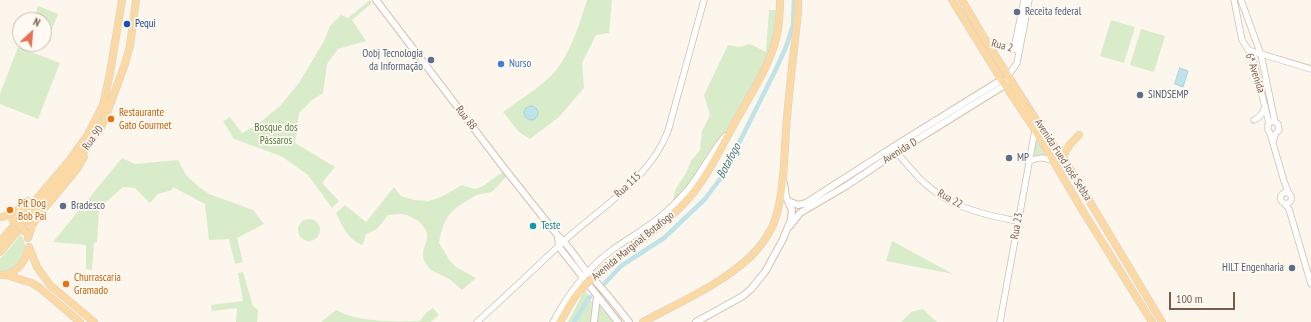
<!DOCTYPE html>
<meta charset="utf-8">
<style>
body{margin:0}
#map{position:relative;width:1311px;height:322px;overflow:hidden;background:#fdf6ec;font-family:"PT Sans Narrow",sans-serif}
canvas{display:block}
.north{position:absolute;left:12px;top:12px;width:40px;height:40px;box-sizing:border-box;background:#fffaf3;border:1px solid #cabbb1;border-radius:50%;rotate:26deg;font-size:11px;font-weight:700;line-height:16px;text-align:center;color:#7a5c4d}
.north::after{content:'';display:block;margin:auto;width:14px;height:18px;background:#e76f51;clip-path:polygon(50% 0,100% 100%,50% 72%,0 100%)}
.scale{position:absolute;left:1169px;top:292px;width:66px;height:18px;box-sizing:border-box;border:2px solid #7a5c4d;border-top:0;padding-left:5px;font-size:12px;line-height:14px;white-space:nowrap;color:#7a5c4d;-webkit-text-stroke:3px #fffaf3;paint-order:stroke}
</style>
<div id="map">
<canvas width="1311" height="322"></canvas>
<div class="north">N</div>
<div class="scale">100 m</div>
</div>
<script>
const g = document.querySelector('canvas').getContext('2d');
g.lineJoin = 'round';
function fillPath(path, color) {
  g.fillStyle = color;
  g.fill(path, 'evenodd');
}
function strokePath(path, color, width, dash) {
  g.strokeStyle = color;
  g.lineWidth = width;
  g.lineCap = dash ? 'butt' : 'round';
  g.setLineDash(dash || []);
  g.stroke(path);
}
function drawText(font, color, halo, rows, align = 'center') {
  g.font = font + ' "PT Sans Narrow",sans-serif';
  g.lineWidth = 3.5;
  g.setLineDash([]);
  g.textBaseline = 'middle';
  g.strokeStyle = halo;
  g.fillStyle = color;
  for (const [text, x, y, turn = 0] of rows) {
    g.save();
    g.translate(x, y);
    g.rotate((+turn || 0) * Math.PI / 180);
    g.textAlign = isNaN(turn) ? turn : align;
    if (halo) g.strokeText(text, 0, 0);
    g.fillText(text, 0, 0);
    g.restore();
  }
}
fillPath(new Path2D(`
 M370,0L372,3L352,20L366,41L338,49L327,64L323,93L312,100L299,113L295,143L335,167L322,183L339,201L332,208L308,175L281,156L234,139L223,121L230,117L242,133L258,124L280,106L299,83L324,41L330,26L341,15L348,18Z
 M587,0H612L609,33L596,35L582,63L584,88L559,117L530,139L519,132L503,112C520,99 542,87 556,70C571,52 580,22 587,0Z
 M38,6L58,14L46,44H44V20H33Z
 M769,10H780L776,38L731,129L710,150L691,181L673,201L675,190L686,173L691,161L700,150L702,131L710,115L704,95L728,45L740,47L750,44L766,52Z
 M1111,20L1135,27L1124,63L1100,56Z
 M1141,29L1165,36L1154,72L1130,65Z
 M18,47L60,63L38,119L0,104V94Z
 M1035,135L1048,155L1030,158Z
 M122,158L135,164L178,160L186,175L199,187L209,194L253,210L264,224L237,238L243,262L235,264L229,239L209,240L205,204L173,187L172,190L158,194L150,203L135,188L123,187L99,208L97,242L94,243L92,270L86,269V245L53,242Z
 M503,172L506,177C502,181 497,187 493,191C487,194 480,193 475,196C451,210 444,215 439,243L450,261L456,267L476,278L462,290C457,286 453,281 447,278C441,274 431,272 427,265C417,253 429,243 427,233C424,223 410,214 400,214C396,214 392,215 388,215L377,229L366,234L363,245C348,240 343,227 336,213L345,205L366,222L394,187L401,196L414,200L429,201L441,197L462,185L475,189L483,186Z
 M298 230a11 11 0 1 1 22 0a11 11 0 1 1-22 0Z
 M21,235C32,251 19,271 0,273V259Z
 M892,241L953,274L886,261Z
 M243,272L253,306L258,310L257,322H236L237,308L212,311L211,305L243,301L238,273Z
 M585,289L592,302L590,322H568Z
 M599,305L613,322H597Z
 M433,308L439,315L431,322H321L336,310C358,322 394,322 420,321L426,313Z
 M923,309L937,322H901L911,312Z`), '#d8ecc9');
const water = new Path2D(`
 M1180,68L1188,71L1183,87L1175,84Z
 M524 113a7 7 0 1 1 14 0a7 7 0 1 1-14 0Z`);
fillPath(water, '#bfe3e8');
strokePath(water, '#a5d3da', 1);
strokePath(new Path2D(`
 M605,283L621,266L664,238L705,199L723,175L776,69L786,47L793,25L794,0
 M574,322L588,299L590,297`), '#bfe3e8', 4.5);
const tertiary = new Path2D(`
 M1234,0L1242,40L1252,56L1269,123
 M1241,0L1261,55L1275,122
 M986,41L1017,50
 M1014,49L1024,0
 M1248,50L1311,69
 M1008,76L1017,63L1029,0
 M1254,120C1261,117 1263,112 1265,106
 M1271,122L1268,124V130L1270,133L1284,181L1289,194
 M1273,142L1276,133L1279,130L1278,124L1275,122
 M897,152C901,158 906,163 911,169C940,204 974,213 1017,221
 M1028,162C1038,157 1043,157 1053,161
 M1280.5 198a5.5 5.5 0 1 1 11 0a5.5 5.5 0 1 1-11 0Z
 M1285,204L1289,209L1311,284
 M477,322C507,295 535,268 564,241C601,207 649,180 668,131L704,0
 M553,322C568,294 586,269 612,250C632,236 655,224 671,207C681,198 690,188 697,177C706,163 714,149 725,136
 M1000,322L1035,130`);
const secondary = new Path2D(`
 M376,0L504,168L558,236C570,246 577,260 587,272C602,288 616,305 629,322
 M788,201L798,205L806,203L893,147L1001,80
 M790,226L800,213L846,186L897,152L1000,88L1005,85L1006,81
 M558,236L559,247L618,322
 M594,322L597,296
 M696,322L743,296L751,289L765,272L782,241L791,220L792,210L786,197L784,183`);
const primary = new Path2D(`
 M952,0L999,76L1035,130L1084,213L1152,322
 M962,0L986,41L1045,134L1063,157L1162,322
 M1063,157C1066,148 1072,142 1079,135
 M2,217C13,214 21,210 28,201
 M28,238L32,226L37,217L77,169L84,157
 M0,242L68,162L87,136L103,105L110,73L122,0
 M29,247L37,267L50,285L94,322
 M0,252L72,167L99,131L104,121L125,64L130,46L136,0
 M598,273C628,249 661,229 687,200C706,179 718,153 732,128C747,100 768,70 776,39C779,27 780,13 780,0
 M0,275C16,275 25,262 29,248
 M6,275L32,283L40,288L80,322
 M560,322L574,298L584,286
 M643,322C678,303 720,285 749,258C759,249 771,232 775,220C784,192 784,159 786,130C789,90 794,51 798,12V0`);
strokePath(tertiary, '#d1beb0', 7);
strokePath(secondary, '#d6c0b0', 8);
strokePath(primary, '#dad1cd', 8);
strokePath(tertiary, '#fff', 5.5);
strokePath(secondary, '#fff', 6);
strokePath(primary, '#fbd9a5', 7);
const primaryBridge = new Path2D(`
 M12,220L20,225L26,233
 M584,286L598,273`);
strokePath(primaryBridge, '#dad1cd', 8, []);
strokePath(primaryBridge, '#fbd9a5', 7);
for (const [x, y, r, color] of [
 [1017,12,4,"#5c6f8a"],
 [127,24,4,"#1a4fb4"],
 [431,60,4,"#5c6f8a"],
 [501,64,4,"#3f7fe0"],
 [1140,95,4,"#5c6f8a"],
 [111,119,4,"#e8710a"],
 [1009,158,4,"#5c6f8a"],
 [63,206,4,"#5c6f8a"],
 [10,210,4,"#e8710a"],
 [533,226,4,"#0f9aa8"],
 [1292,268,4,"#5c6f8a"],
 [66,284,4,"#e8710a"]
]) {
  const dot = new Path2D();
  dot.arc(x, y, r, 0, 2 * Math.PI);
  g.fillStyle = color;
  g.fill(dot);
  strokePath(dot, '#fffaf3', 1.5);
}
drawText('11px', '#4e5e75', '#fffaf3', [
 ["Receita federal",1025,12],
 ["Oobj Tecnologia",423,54,"right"],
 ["da Informação",423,67,"right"],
 ["SINDSEMP",1148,95],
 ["MP",1017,158],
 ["Bradesco",71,206],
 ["HILT Engenharia",1284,268,"right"]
], 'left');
drawText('11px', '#164399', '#fffaf3', [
 ["Pequi",135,24]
], 'left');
drawText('11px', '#7a5c4d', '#fffaf3', [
 ["Rua 2",1002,46,15],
 ["6ª Avenida",1255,73,72],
 ["Rua 88",466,118,52],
 ["Rua 90",93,138,-54],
 ["Avenida D",900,151,-32],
 ["Avenida Fued José Sebba",1063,160,57],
 ["Rua 115",628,185,-43],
 ["Rua 22",950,199,29],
 ["Rua 23",1017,226,-80],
 ["Avenida Marginal Botafogo",633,246,-39]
]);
drawText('11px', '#366cbe', '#fffaf3', [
 ["Nurso",509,64]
], 'left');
drawText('11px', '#c56008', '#fffaf3', [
 ["Restaurante",119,113],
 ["Gato Gourmet",119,126],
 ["Pit Dog",18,204],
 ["Bob Pai",18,217],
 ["Churrascaria",74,278],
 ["Gramado",74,291]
], 'left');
drawText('11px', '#537a41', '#fffaf3', [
 ["Bosque dos",276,128],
 ["Pássaros",276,141]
]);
drawText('11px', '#0d838f', '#fffaf3', [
 ["Teste",541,226]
], 'left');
drawText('italic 12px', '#437c86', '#fffaf3', [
 ["Botafogo",729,161,-62]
]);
</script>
